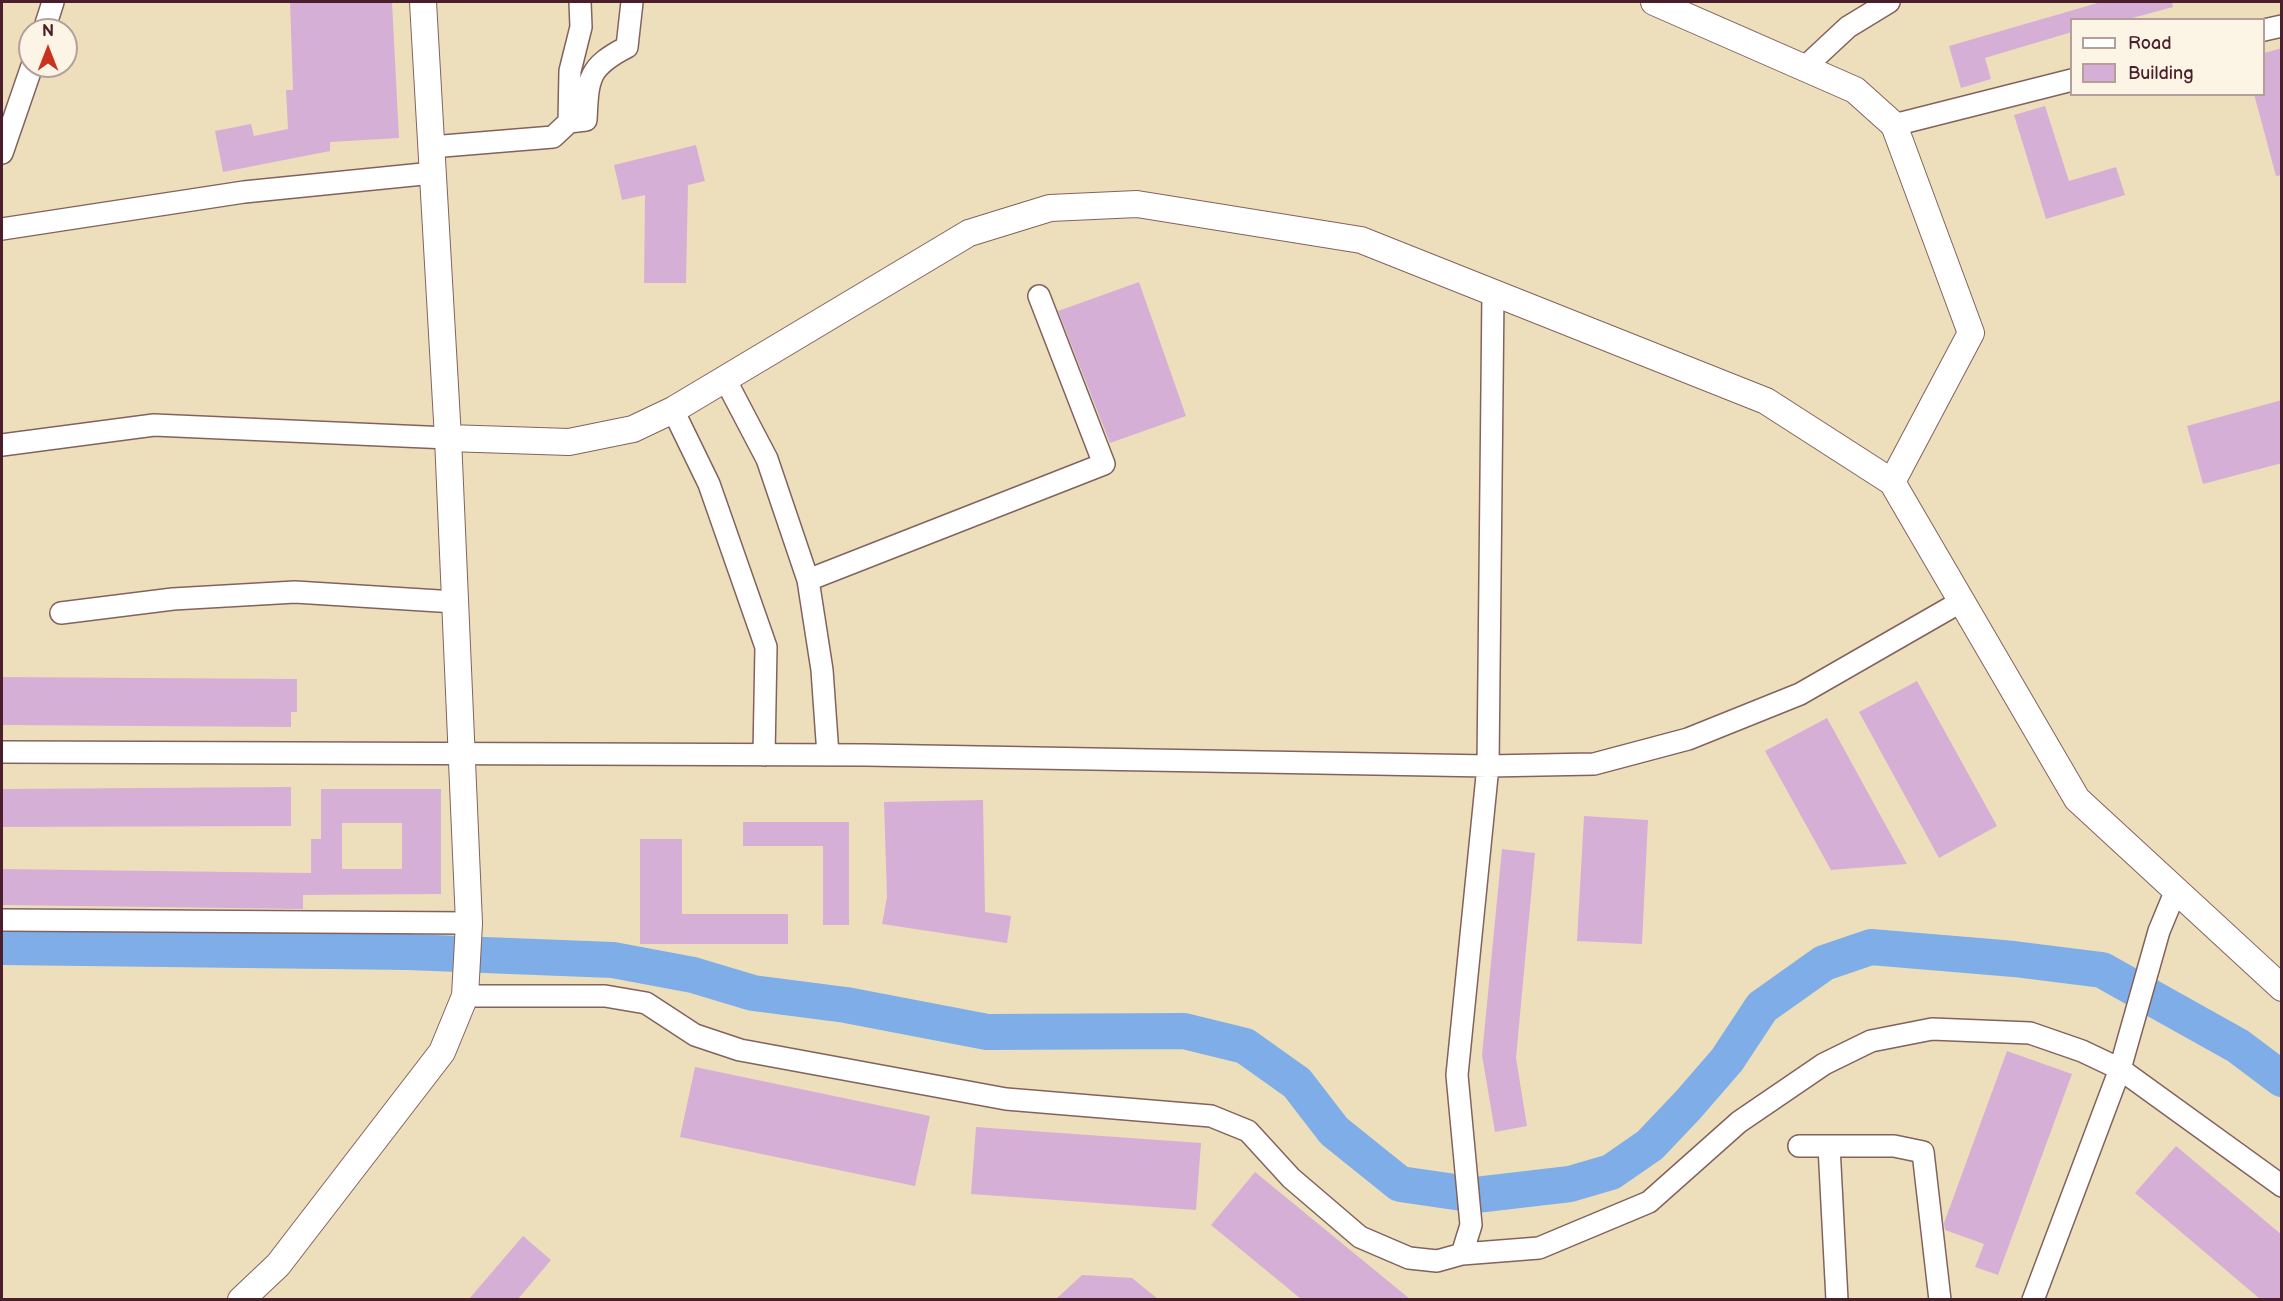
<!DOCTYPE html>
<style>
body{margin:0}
#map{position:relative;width:2283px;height:1301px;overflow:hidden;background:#eddfbc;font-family:"Balsamiq Sans",sans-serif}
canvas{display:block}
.frame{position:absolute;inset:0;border:3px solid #4a1f2b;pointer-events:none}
.legend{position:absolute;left:2070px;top:18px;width:195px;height:78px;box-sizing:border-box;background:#fcf5e5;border:2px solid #b59f9b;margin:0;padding:8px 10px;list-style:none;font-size:18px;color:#4a1f2b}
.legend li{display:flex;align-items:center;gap:12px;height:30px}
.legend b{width:30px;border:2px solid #b59f9b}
.north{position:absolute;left:18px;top:18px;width:60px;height:60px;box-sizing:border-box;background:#fcf5e5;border:2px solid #b59f9b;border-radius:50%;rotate:0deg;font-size:16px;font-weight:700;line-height:24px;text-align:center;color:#4a1f2b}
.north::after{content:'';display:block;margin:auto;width:21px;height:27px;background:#c8321e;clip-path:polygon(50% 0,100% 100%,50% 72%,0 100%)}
</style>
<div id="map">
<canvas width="2283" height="1301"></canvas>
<div class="frame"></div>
<ul class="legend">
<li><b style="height:8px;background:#fff"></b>Road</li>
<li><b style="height:16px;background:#d6afd7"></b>Building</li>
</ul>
<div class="north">N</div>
</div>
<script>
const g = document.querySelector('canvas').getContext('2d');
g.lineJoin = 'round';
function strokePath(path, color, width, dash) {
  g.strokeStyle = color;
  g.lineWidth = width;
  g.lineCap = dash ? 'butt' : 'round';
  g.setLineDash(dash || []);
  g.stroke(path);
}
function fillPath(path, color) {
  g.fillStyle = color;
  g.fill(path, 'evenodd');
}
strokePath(new Path2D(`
 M2,947L408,952L613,960L693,975L753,993L846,1005L987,1032L1184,1031L1245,1046L1297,1083L1334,1131L1400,1184L1476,1195L1570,1184L1611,1172L1650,1145L1688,1105L1727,1060L1762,1007L1824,963L1871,947L2014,959L2102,970L2238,1046L2282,1079`), '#7eade8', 36);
fillPath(new Path2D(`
 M290,2H392L399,138L330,142V151L223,172L215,131L251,124L254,136L288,129L286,90H293Z
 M2101,2H2172L2173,7L2125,20H2072V32L1985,58L1991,79L1961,88L1949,46Z
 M2282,48V175L2276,176L2254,94H2264V53Z
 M2045,106L2069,181L2116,167L2125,195L2046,219L2014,115Z
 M696,145L705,181L688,185L686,283H644L645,195L622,200L614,165Z
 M1139,282L1186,416L1110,443L1058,311Z
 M2282,400V463L2203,484L2187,426Z
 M2,677L297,679V712H291V727L2,725Z
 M1917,681L1997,826L1939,858L1859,712Z
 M1827,718L1907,864L1831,870L1765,751Z
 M291,787V826L2,827V789Z
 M321,789H441V894L303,895V909L2,905V869L311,873V839H321ZM342,823H402V869H342Z
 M983,800L985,912L1011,916L1007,943L882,924L887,897L884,802Z
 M1584,816L1648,820L1642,944L1577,941Z
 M743,822H849V925H823V846H743Z
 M640,839H682V914H788V944H640Z
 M1502,849L1535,853L1516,1058L1527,1126L1495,1132L1482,1055Z
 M2007,1051L2072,1074L1998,1275L1975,1267L1984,1244L1945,1230L1944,1223Z
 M695,1067L930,1116L915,1186L680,1137Z
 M976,1127L1201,1143L1196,1210L971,1194Z
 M2176,1146L2282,1235V1299H2260L2135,1193Z
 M1255,1172L1410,1299H1301L1211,1225Z
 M523,1236L551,1260L518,1299H469Z
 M1082,1275L1132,1278L1158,1299H1056Z`), '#d6afd7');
const minor = new Path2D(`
 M44,30L53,2
 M2264,30L2282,26
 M1804,68L1848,27L1889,2
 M569,122L586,120C588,78 588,67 627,47L632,2
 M1894,125L2072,80
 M431,147L553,137L569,122L570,71L581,27L580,2
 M2,153L32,66
 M2,229L244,192L433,173
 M725,379L767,459L808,580L822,670L828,755
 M673,410L709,484L766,647L764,755
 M2,445L154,425L448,438
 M808,580L1104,464L1039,296
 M61,613L173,599L295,592L455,602
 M2,752L866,755L1488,766L1594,764L1688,739L1800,694L1962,601
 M2,920L469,923
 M465,996H605L646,1003L695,1035L740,1050L1006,1099L1211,1116L1248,1131L1291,1178L1360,1237L1409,1258L1437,1261L1462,1254L1471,1225L1457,1075L1488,766L1493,293
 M1799,1146H1894L1923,1152L1940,1300
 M1829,1146L1837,1300
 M1462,1254L1539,1248L1649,1202L1739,1122L1824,1064L1871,1041L1932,1029L2030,1033L2082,1051L2120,1069L2282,1186
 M2033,1300L2120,1069L2159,931L2176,890`);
const major = new Path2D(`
 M1654,2L1855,90L1894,125L1971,333L1892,482
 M448,438L569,442L633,429L673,410L969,233L1050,208L1137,204L1361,240L1766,401L1892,482L2077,799L2282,988
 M241,1300L278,1265L442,1052L465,996L469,923L448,438L423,2`);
strokePath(minor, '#83625e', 24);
strokePath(major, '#83625e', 28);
strokePath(minor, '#fff', 21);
strokePath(major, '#fff', 26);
</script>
